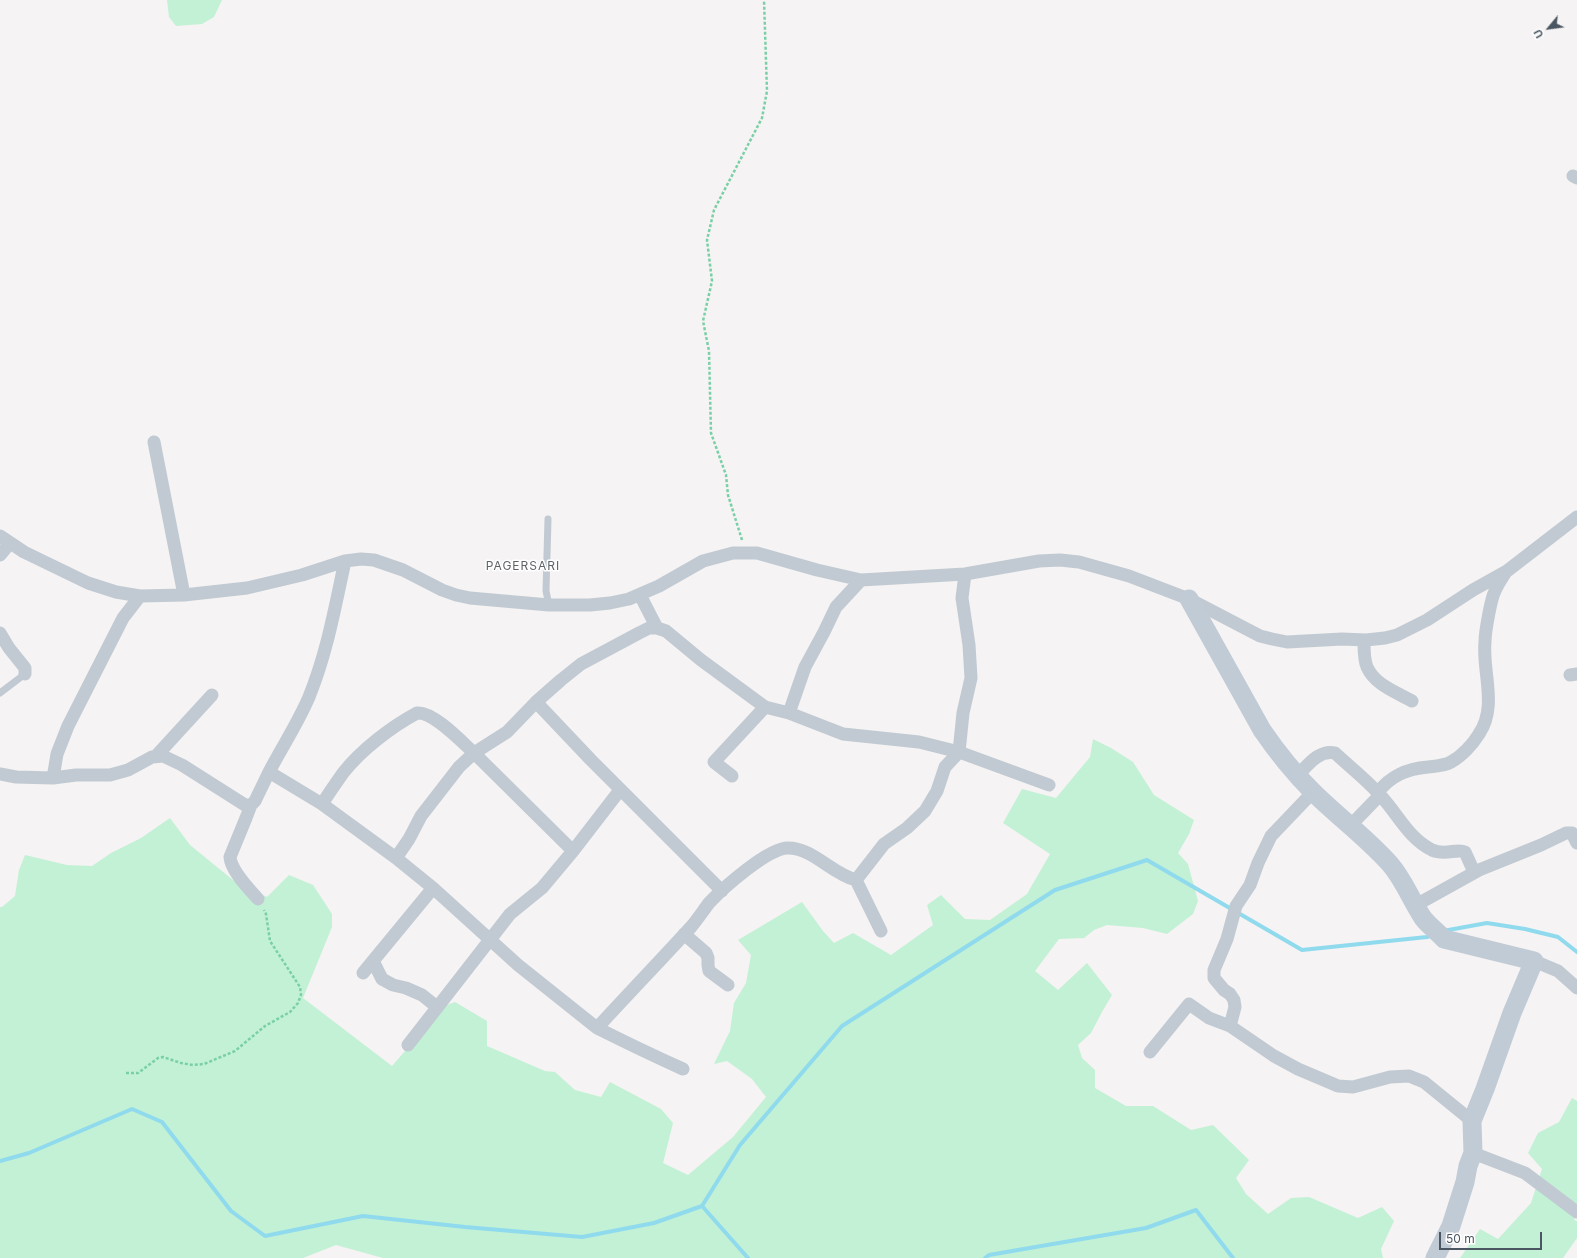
<!DOCTYPE html>
<style>
body{margin:0}
#map{position:relative;width:1577px;height:1258px;overflow:hidden;background:#f5f3f3;font-family:Inter,sans-serif}
canvas{display:block}
.north{position:absolute;left:1529px;top:8px;width:40px;height:40px;-webkit-text-stroke:3px #fff;paint-order:stroke;rotate:241deg;font-size:11px;font-weight:700;line-height:16px;text-align:center;color:#4a5661}
.north::after{content:'';display:block;margin:auto;width:14px;height:18px;background:#4a5661;clip-path:polygon(50% 0,100% 100%,50% 72%,0 100%)}
.scale{position:absolute;left:1439px;top:1232px;width:103px;height:18px;box-sizing:border-box;border:2px solid #4a5661;border-top:0;padding-left:5px;font-size:12px;line-height:14px;white-space:nowrap;color:#4a5661;-webkit-text-stroke:3px #fff;paint-order:stroke}
</style>
<div id="map">
<canvas width="1577" height="1258"></canvas>
<div class="north">U</div>
<div class="scale">50 m</div>
</div>
<script>
const g = document.querySelector('canvas').getContext('2d');
g.lineJoin = 'round';
function fillPath(path, color) {
  g.fillStyle = color;
  g.fill(path, 'evenodd');
}
function strokePath(path, color, width, dash) {
  g.strokeStyle = color;
  g.lineWidth = width;
  g.lineCap = dash ? 'butt' : 'round';
  g.setLineDash(dash || []);
  g.stroke(path);
}
function drawText(font, color, halo, rows, align = 'center') {
  g.font = font + ' Inter,sans-serif';
  g.lineWidth = 3;
  g.setLineDash([]);
  g.textBaseline = 'middle';
  g.strokeStyle = halo;
  g.fillStyle = color;
  for (const [text, x, y, turn = 0] of rows) {
    g.save();
    g.translate(x, y);
    g.rotate((+turn || 0) * Math.PI / 180);
    g.textAlign = isNaN(turn) ? turn : align;
    if (halo) g.strokeText(text, 0, 0);
    g.fillText(text, 0, 0);
    g.restore();
  }
}
fillPath(new Path2D(`
 M167,0H222L214,17L202,24L176,26L169,17Z
 M1093,739L1111,748L1133,762L1154,795L1194,820L1189,834L1178,853L1188,864L1198,901L1193,914L1167,934L1143,928L1107,925L1094,930L1084,938L1059,939L1035,971L1058,990L1087,963L1112,995L1102,1012L1091,1033L1078,1045L1082,1058L1095,1070V1088L1126,1106H1153L1191,1130L1213,1125L1249,1160L1236,1178L1246,1194L1268,1214L1291,1198L1309,1197L1358,1218L1382,1207L1394,1221L1381,1249L1383,1258H383L336,1245L303,1258H0V907H2L15,896L19,870L25,855L67,865L92,866L111,853L141,838L170,818L190,845L233,880L267,897L289,875L313,885L332,914V927L303,998L392,1066L444,1006L455,1002L487,1021V1046L545,1071L555,1072L575,1090L601,1097L610,1082L661,1109L673,1123L663,1163L688,1175L733,1137L766,1097L752,1079L727,1061L714,1064L730,1031L734,1003L746,983L751,955L738,940L802,902L823,931L834,943L853,933L891,955L933,925L927,905L941,895L965,919L990,920L1027,894L1050,854L1003,823L1022,789L1056,798L1090,757Z
 M1572,1098L1577,1101V1215L1574,1220L1577,1221V1238L1563,1258H1460L1480,1229L1498,1239L1531,1203L1542,1169L1528,1153L1538,1133L1559,1122Z`), '#c3f1d5');
strokePath(new Path2D(`
 M1443,931L1487,923L1525,929L1558,937L1577,952
 M0,1161L29,1153L132,1109L162,1122L231,1211L265,1236L363,1216L465,1227L582,1237L654,1223L702,1206L740,1145L842,1026L1055,890L1147,860L1302,950L1427,937L1433,935
 M702,1206L748,1258
 M985,1258L989,1255L1146,1228L1196,1210L1233,1258`), '#90daee', 4);
strokePath(new Path2D(`
 M742,540L728,495L726,475L711,433L709,351L703,321L712,281L707,240L714,210L762,118L767,91L764,0
 M126,1073H138L158,1058L163,1057L181,1063L193,1065L204,1064L235,1051L265,1026L290,1012L298,1003L301,995L300,987L270,941L266,914L264,910`), '#7ad0a6', 2.5, [3, 2]);
strokePath(new Path2D(`
 M548,519L546,591L549,605
 M0,693L25,674`), '#c1cad2', 7);
strokePath(new Path2D(`
 M1573,176L1577,178
 M154,442L184,595
 M0,536L24,552L88,583L116,592L140,596L184,595L247,588L302,575L345,561L361,559L374,560L403,570L442,590L456,595L470,598L549,605H590L610,603L629,599L659,586L703,561L733,553H757L817,570L861,580L965,574L1039,561L1060,560L1079,562L1129,576L1189,599L1260,636L1272,639L1287,642L1342,639L1366,640L1385,638L1397,635L1427,620L1473,590L1507,571L1577,517
 M0,555L10,543
 M345,561C335,607 327,653 309,697C298,723 282,747 269,772L322,804L396,858L433,888L518,965L597,1028
 M640,595L657,628
 M0,633L9,648L25,668V674
 M1366,640L1364,642C1364,649 1364,660 1367,667C1375,685 1396,692 1412,701
 M1570,675L1577,674
 M536,702L591,760L722,891
 M789,713L805,667L824,632L836,607L861,580
 M157,755L212,695
 M0,774L16,777L53,778L76,775H110L128,770L152,757L163,756L182,765L245,805H251L255,801L269,772
 M732,776L714,762L765,707
 M1297,776C1307,766 1319,749 1335,753C1350,767 1367,780 1380,795C1398,814 1408,838 1432,850C1445,856 1457,848 1465,852L1474,872
 M53,778L57,754L68,726L123,618L140,596
 M1313,792L1271,836L1258,863L1250,885L1236,906L1227,939L1214,970V978L1224,990L1230,994L1234,1000L1235,1007L1230,1026L1274,1056L1298,1069L1338,1086L1353,1087L1390,1077L1409,1076L1424,1082L1472,1121
 M1378,792C1391,776 1406,769 1428,767C1435,766 1444,766 1451,762C1462,756 1473,744 1479,734C1498,706 1482,672 1485,642C1485,632 1491,598 1495,591C1498,584 1502,578 1506,572
 M322,804C329,793 336,783 343,773C361,750 391,727 417,713C433,711 462,742 474,753L507,732L536,702L561,680L581,664L639,633L649,628H657L666,631L701,660L765,707L789,713L843,734L919,742L959,752L1049,785
 M251,805L246,818L230,857C231,871 249,889 258,899
 M1350,826L1380,795
 M396,858L409,839L421,816L459,767L474,753L573,851
 M856,880L881,931
 M1416,905L1479,870L1541,845L1566,833H1572L1577,843
 M684,934L706,953L708,958V965L709,971L728,985
 M373,961L382,979L393,985L406,988L422,995L437,1007
 M1534,961L1558,971L1577,988
 M363,973L433,888
 M408,1045L510,914L542,888L573,851L620,790
 M1150,1052L1189,1004L1209,1018L1230,1026
 M683,1069C654,1056 625,1042 597,1028C628,994 660,961 691,927C697,920 703,911 709,903C723,888 768,848 788,848C813,848 832,874 856,880L884,844L907,828L925,811L937,791L945,767L959,752L963,713L971,678L969,645L962,598L965,574
 M1473,1153L1525,1173L1577,1212`), '#c1cad2', 13);
strokePath(new Path2D(`
 M1189,599L1262,730C1277,752 1293,772 1312,791C1337,816 1366,837 1390,864C1404,880 1411,900 1423,918C1429,926 1438,932 1444,939L1534,961L1512,1013L1485,1089L1472,1121L1473,1153L1468,1166L1465,1182L1451,1226L1435,1258`), '#c1cbd6', 19);
g.letterSpacing = '1px';
drawText('12px', '#5f6368', '#fff', [
 ["PAGERSARI",523,566]
]);
g.letterSpacing = '0px';
</script>
